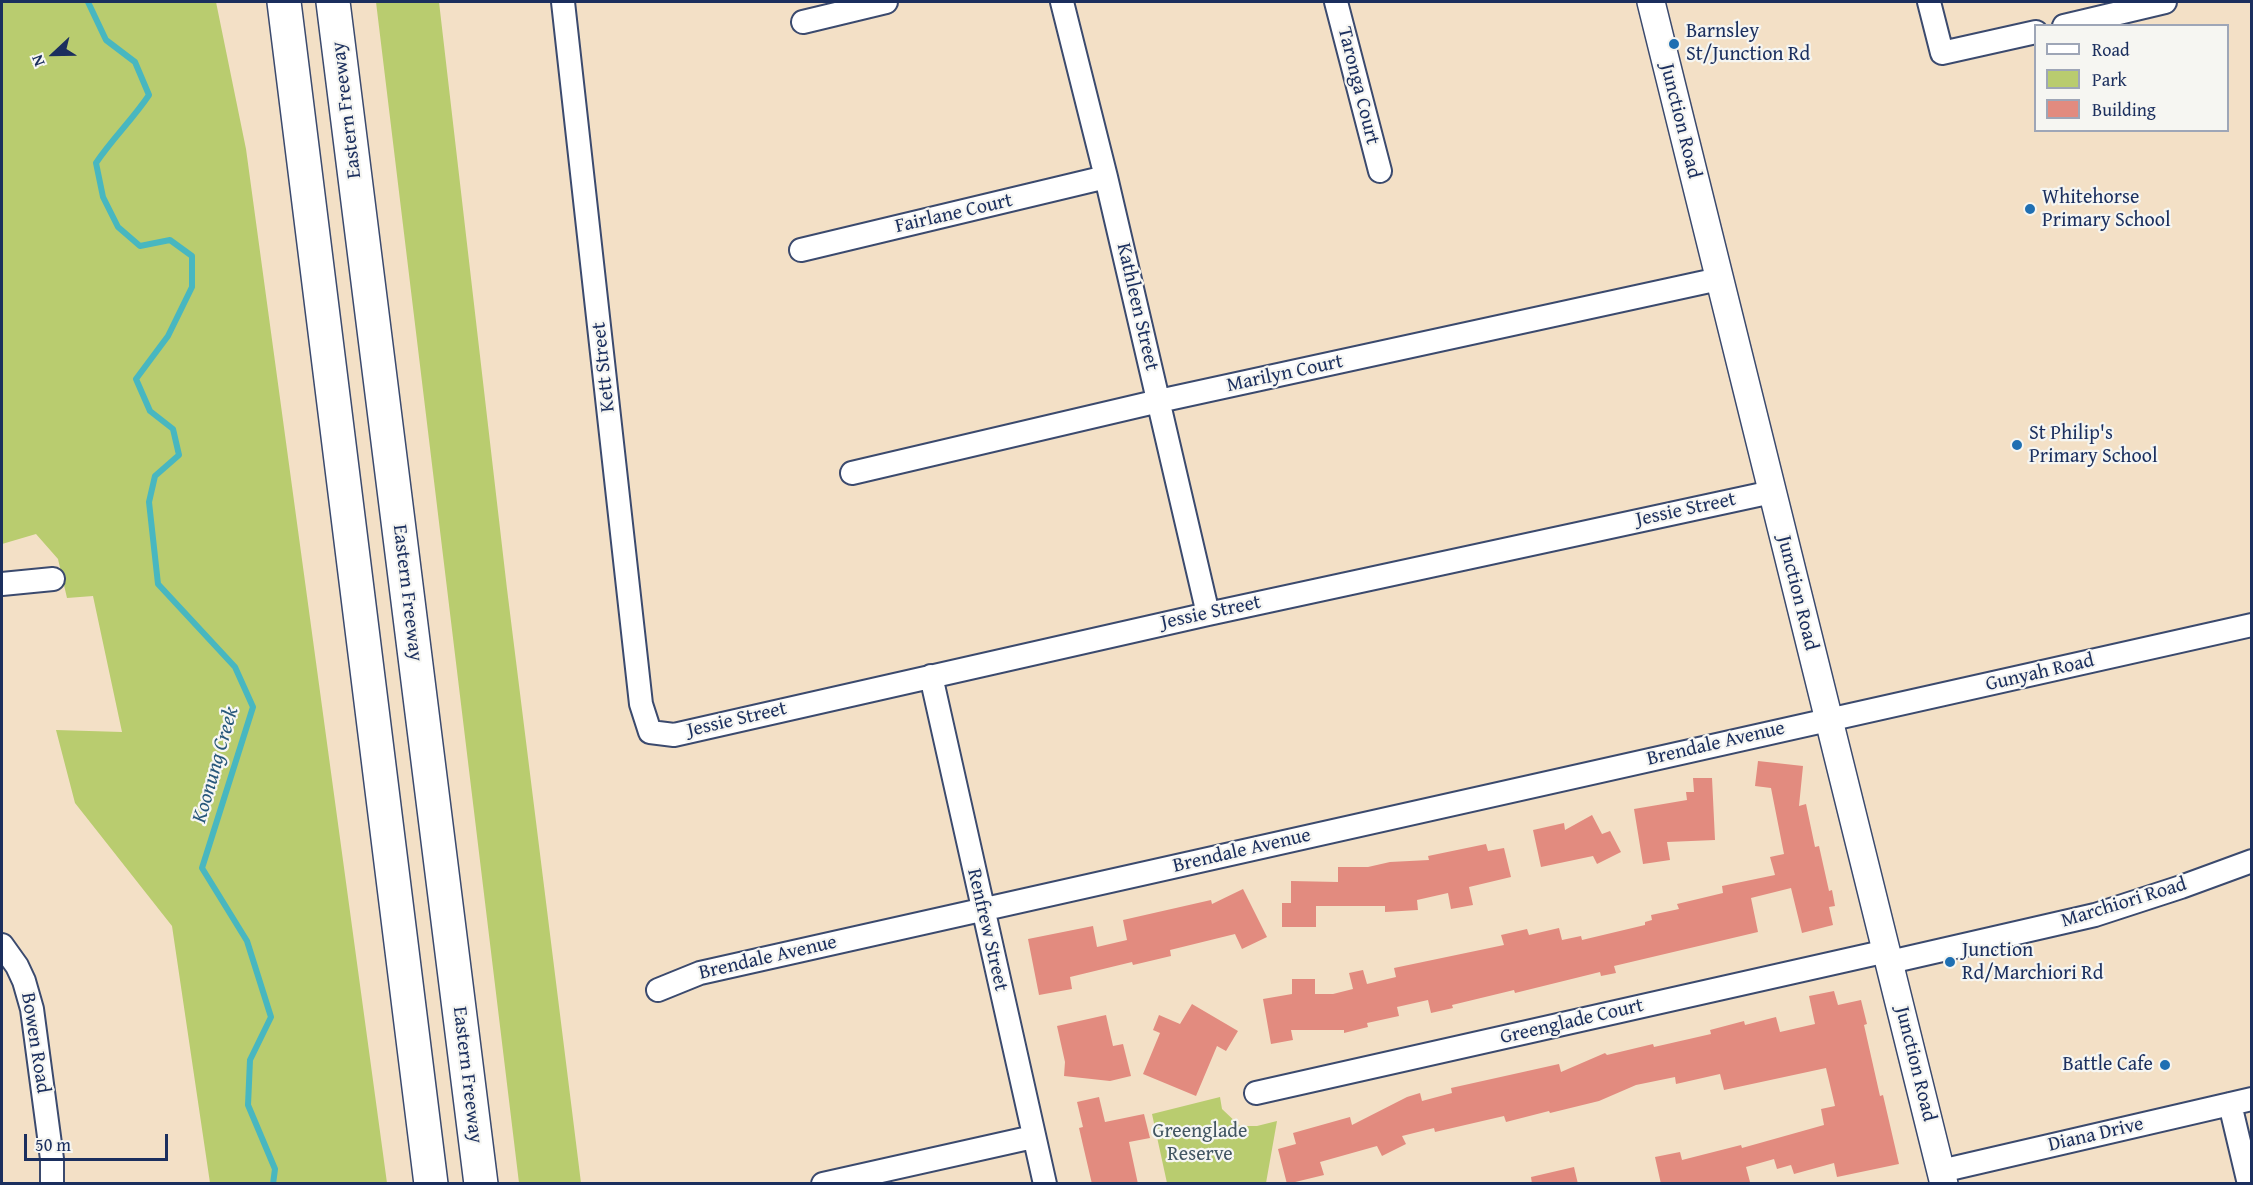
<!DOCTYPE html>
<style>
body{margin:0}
#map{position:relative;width:2253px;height:1185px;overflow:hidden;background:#f3e0c6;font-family:"Gentium Book Plus",serif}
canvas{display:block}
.frame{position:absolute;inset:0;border:3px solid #1b2f5e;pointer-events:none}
.legend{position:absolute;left:2034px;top:24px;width:195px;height:108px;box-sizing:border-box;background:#f6f6f2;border:2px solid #9ea6b7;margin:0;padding:8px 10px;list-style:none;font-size:18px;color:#1b2f5e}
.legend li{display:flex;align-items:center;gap:12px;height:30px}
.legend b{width:30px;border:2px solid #9ea6b7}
.north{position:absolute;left:24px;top:24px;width:60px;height:60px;-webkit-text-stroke:4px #f6f6f2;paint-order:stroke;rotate:248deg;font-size:16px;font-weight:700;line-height:24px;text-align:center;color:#1b2f5e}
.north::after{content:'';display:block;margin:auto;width:21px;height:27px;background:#1b2f5e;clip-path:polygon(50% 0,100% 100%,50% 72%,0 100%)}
.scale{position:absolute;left:24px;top:1134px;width:144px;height:27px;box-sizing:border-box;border:3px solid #1b2f5e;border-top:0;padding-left:8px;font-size:18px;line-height:21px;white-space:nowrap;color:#1b2f5e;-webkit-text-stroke:4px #f6f6f2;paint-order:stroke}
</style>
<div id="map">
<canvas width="2253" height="1185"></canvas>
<div class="frame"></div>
<ul class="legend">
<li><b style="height:8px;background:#fff"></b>Road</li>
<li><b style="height:16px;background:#b9cc6f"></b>Park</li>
<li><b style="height:16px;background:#e28b7f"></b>Building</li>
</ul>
<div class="north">N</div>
<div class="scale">50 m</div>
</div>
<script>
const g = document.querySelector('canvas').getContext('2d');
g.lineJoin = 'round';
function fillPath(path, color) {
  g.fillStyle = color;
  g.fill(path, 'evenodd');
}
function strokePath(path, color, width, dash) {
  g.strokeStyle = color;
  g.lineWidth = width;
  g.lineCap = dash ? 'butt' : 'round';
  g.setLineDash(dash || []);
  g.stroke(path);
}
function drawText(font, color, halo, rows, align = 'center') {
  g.font = font + ' "Gentium Book Plus",serif';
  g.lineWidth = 4.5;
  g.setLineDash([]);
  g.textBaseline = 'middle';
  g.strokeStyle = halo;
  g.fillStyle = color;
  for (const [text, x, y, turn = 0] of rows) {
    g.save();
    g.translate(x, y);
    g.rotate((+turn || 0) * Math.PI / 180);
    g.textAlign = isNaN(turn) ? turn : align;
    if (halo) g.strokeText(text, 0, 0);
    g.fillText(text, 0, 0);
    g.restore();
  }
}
fillPath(new Path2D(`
 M2,2H216L246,149L387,1183H210L172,926L75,803L56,730L122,732L93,596L67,598L58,559L36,534L2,544Z
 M376,2H439L507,589L581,1183H519Z
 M1220,1097L1222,1109L1240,1126H1257L1277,1121L1266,1183H1167L1152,1114Z`), '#b9cc6f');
strokePath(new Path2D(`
 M88,2L106,40L135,62L149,95C133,119 112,139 96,163L103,197L118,227L140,246L170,240L192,256V287L168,336L136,379L150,411L173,429L179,455L155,476L149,502L158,584L235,667L253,707L202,868L247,941L271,1017L250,1060L248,1105L275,1169L273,1184`), '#48b7c0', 6);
fillPath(new Path2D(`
 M1758,761L1803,766L1799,806L1806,804L1815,847L1819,846L1829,891L1832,890L1835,906L1829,907L1833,925L1802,933L1791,888L1751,898L1758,932L1614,966L1616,973L1601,976L1600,972L1515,993L1514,990L1452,1005L1453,1008L1431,1013L1428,1000L1397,1007L1399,1016L1367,1023L1368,1027L1344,1033V1030H1291L1293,1040L1271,1044L1263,999L1292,994V979H1315V994H1333L1353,989L1349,973L1363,970L1367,984L1396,977L1394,968L1504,945L1501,935L1527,929L1529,935L1559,928L1562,940L1581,936L1582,940L1645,925V922L1652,920L1651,915L1679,909L1677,904L1723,893L1722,886L1775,875L1770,857L1784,854L1771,788L1755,786Z
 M1693,778H1712L1715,840L1667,842L1670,860L1643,864L1634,809L1687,800L1686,792H1694Z
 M1592,815L1602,834L1610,831L1621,852L1597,864L1593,856L1541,867L1533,830L1564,823L1565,830Z
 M1486,844L1488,851L1504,848L1511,877L1469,887L1473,905L1451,909L1448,893L1417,900L1418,910L1385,912V906H1316V927H1282V903H1291V881L1338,882V867H1368L1390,862L1429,860L1428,856Z
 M1243,889L1267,937L1242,949L1235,934L1170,950L1171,956L1133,965L1132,962L1070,977L1072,989L1039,995L1028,939L1093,926L1097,947L1127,940L1123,920L1211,900L1212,904Z
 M1834,991L1838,1005L1861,1000L1867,1024L1864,1025L1880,1096L1883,1095L1899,1164L1837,1177L1834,1163L1794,1174L1791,1165L1777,1169L1774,1159L1746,1167L1750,1182L1742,1184H1661L1655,1157L1680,1152L1682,1160L1741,1145L1742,1148L1824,1125L1821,1109L1835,1106L1826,1068L1724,1090L1720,1074L1676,1084L1675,1077L1636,1085L1599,1101L1550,1113L1549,1111L1506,1122L1504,1116L1435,1132L1434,1128L1402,1136L1406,1144L1382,1156L1377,1146L1320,1162L1324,1175L1287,1184L1278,1149L1296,1144L1293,1133L1350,1117L1352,1125L1407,1097L1420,1093L1422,1101L1452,1093L1451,1088L1559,1064L1561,1072L1605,1053L1607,1055L1653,1044L1654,1047L1711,1034L1710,1030L1744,1021L1745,1025L1776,1017L1780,1032L1815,1024L1809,996Z
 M1192,1004L1238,1031L1226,1051L1217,1046L1196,1096L1143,1074L1160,1033L1153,1030L1159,1015L1180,1024Z
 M1106,1015L1113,1046L1123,1044L1131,1076L1110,1081L1064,1076L1065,1062L1057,1026Z
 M1099,1097L1105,1122L1144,1114L1150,1138L1129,1142L1138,1184H1092L1079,1128L1083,1127L1077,1102Z
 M1574,1167L1578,1184H1532L1531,1177Z`), '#e28b7f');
const minor = new Path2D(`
 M563,2L641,704L650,732L674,735L1208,614L1772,492
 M1062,2L1106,177L1208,614
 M1336,2L1380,171
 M1929,2L1942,53L2036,32
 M803,22L886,2
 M2064,26L2165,2
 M801,250L1106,177
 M852,473L1159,401L1719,279
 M2,584L53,579
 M931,676L1045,1184
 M2,945L17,966L24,981L32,1009L52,1159V1184
 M1890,962L2095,915L2181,887L2252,861
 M658,990L700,973L2252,625
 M1256,1093L1887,951
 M2230,1104L2249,1184
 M1941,1171L2252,1099
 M823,1184L1033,1137`);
const tertiary = new Path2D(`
 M1651,2L1944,1184`);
const motorway = new Path2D(`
 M284,2L431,1184
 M333,2L481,1184`);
strokePath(minor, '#3b4a6e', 26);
strokePath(tertiary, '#3b4a6e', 30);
strokePath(motorway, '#3b4a6e', 36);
strokePath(minor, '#fff', 22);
strokePath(tertiary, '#fff', 27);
strokePath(motorway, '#fff', 33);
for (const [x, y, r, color] of [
 [1674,44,6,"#1f6fb2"],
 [2030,209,6,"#1f6fb2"],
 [2017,445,6,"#1f6fb2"],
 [1950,962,6,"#1f6fb2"],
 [2165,1065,6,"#1f6fb2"]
]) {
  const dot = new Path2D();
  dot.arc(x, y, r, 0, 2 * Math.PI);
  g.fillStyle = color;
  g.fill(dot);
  strokePath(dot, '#f6f6f2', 2);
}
drawText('20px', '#1b2f5e', '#f6f6f2', [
 ["Barnsley",1686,32],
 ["St/Junction Rd",1686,55],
 ["Whitehorse",2042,198],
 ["Primary School",2042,221],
 ["St Philip's",2029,434],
 ["Primary School",2029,457],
 ["Junction",1962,951],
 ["Rd/Marchiori Rd",1962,974],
 ["Battle Cafe",2153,1065,"right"]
], 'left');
drawText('20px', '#1b2f5e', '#f6f6f2', [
 ["Taronga Court",1358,86,76],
 ["Eastern Freeway",347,110,-97],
 ["Junction Road",1680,121,76],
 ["Fairlane Court",954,214,-13],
 ["Kathleen Street",1137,307,77],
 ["Kett Street",604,367,-96],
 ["Marilyn Court",1285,374,-12],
 ["Jessie Street",1686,510,-12],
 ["Eastern Freeway",407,593,83],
 ["Junction Road",1797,593,76],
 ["Jessie Street",1211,613,-12],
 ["Gunyah Road",2040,673,-13],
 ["Jessie Street",737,720,-13],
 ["Brendale Avenue",1716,744,-13],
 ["Brendale Avenue",1242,851,-13],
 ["Marchiori Road",2124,903,-17],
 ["Renfrew Street",987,930,77],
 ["Brendale Avenue",768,958,-13],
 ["Greenglade Court",1572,1022,-13],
 ["Bowen Road",35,1043,81],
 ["Junction Road",1915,1064,76],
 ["Eastern Freeway",467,1075,83],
 ["Diana Drive",2096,1135,-13]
]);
drawText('20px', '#425662', '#f6f6f2', [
 ["Greenglade",1200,1132],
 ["Reserve",1200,1155]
]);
drawText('italic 21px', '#28587b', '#f6f6f2', [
 ["Koonung Creek",216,765,-74]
]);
</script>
